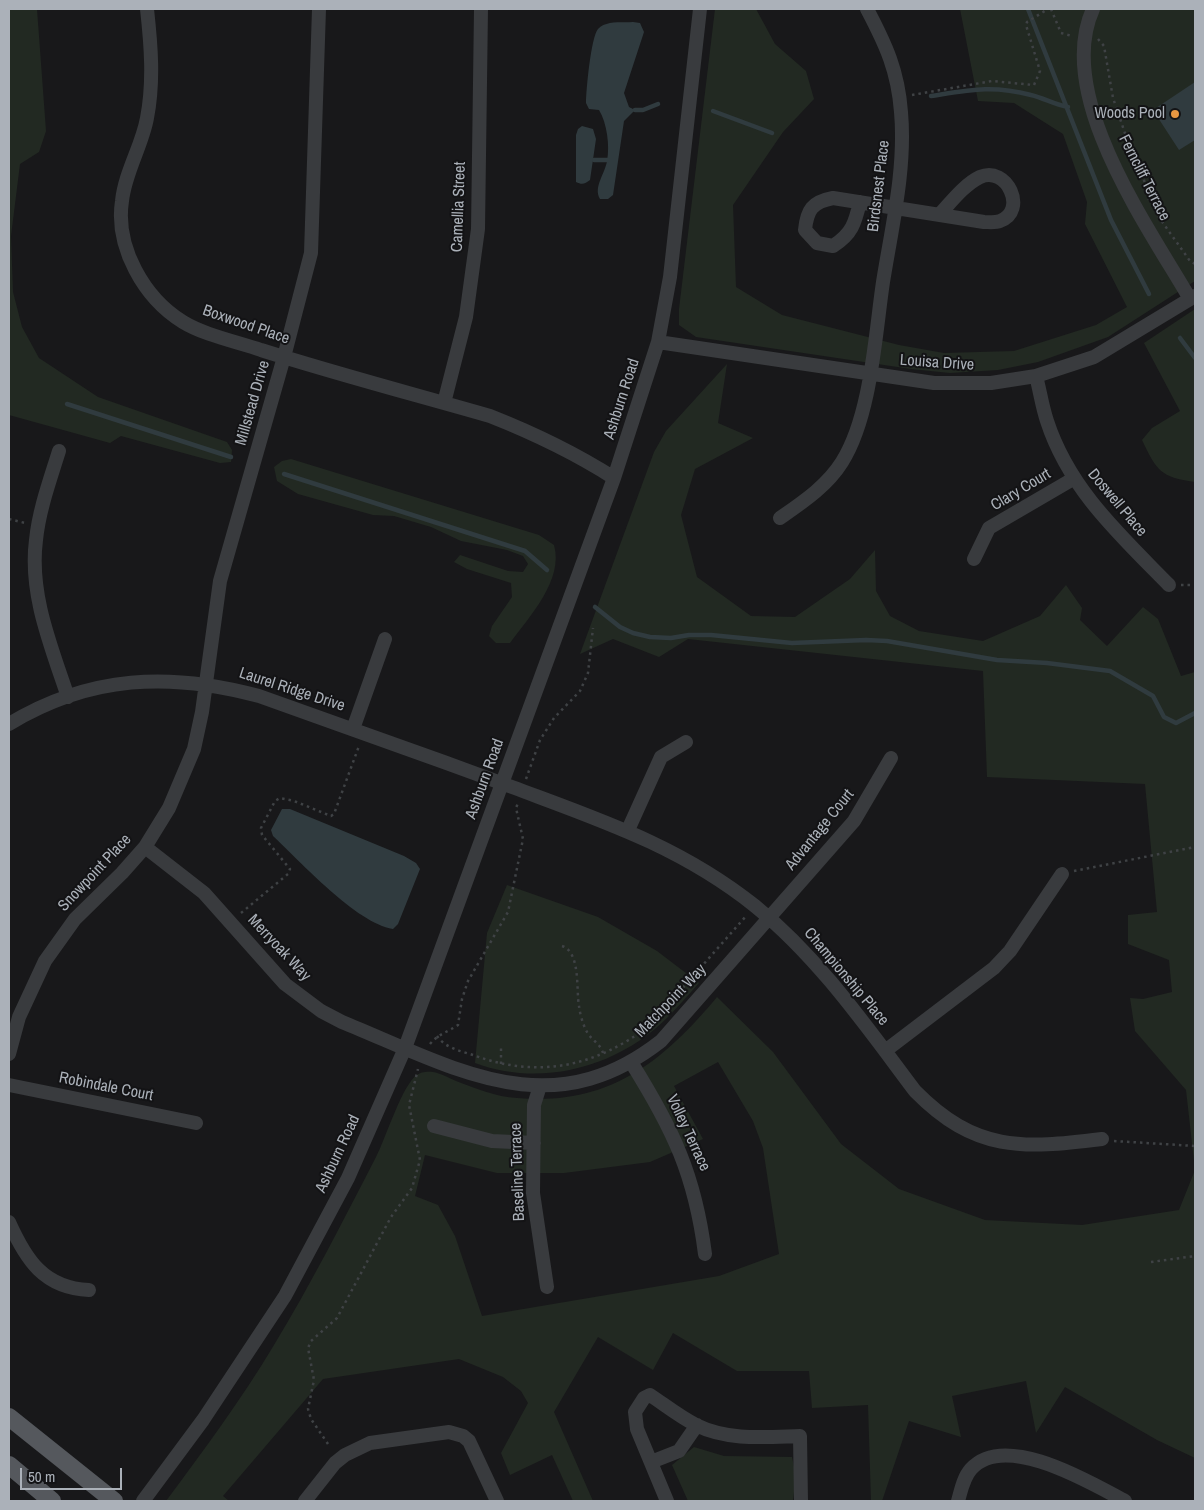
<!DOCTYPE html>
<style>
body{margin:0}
#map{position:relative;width:1204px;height:1510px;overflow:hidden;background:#18181a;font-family:"Archivo Narrow",sans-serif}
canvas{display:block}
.frame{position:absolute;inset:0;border:10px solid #abb1b9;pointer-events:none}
.scale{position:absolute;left:20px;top:1468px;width:102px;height:22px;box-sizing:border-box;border:2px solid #abb1b9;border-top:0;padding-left:6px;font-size:15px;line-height:18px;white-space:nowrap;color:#abb1b9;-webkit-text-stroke:4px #131315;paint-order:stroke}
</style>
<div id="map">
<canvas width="1204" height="1510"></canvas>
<div class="frame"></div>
<div class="scale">50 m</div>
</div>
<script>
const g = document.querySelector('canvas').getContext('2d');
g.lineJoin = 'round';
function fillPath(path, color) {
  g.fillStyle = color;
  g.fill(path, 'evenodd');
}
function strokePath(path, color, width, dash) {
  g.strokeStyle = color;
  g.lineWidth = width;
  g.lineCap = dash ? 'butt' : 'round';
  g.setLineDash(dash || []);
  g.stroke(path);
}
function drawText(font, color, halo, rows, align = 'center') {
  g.font = font + ' "Archivo Narrow",sans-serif';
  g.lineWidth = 4;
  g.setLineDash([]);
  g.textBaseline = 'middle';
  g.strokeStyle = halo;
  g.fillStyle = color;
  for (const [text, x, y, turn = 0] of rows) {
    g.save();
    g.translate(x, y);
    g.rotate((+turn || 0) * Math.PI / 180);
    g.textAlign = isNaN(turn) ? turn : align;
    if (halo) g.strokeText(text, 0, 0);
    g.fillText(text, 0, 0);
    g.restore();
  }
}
fillPath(new Path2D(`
 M9,9H37L46,131L39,152L20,164L11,236L13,292L22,327L39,358L98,397L227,442L232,450L231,462L220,463L121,436L110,443L9,415Z
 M715,9H756L775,44L806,71L814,99L783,132L733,205L736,287L782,315L899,345L944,353L1014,351L1096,325L1127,307L1085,224L1087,202L1063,134L1014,103L978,101L960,9H1195V281L1108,337L1038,362L998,370L950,373L911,369L696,337L679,325V309Z
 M1195,309V482C1160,477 1157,471 1142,440L1152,428L1180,411L1144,343Z
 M727,364L718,423L753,438L695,469L681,515L697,577L751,616L795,617L850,579L875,550L876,591L890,616L919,631L983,641L1040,616L1066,585L1082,608L1080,620L1107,646L1143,607L1158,619L1181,676L1195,672V1458L1157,1440L1065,1387L1036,1433L1026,1381L952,1396L961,1437L909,1421L882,1501H871L868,1405L812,1408L809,1371H737L673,1333L653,1370L598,1337L554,1412L593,1501H573L552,1455L510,1475L501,1453L528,1403L521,1391L503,1377L459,1359L323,1379L223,1496L229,1501H166C204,1450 241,1400 274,1345C311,1284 343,1221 376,1157C386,1138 402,1085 417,1075C420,1072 428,1071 433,1072C440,1073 449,1078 456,1081C475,1088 496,1097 517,1098C608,1106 662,1063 717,997L773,1052L841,1144L899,1189L985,1220L1082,1225L1179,1210L1195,1170L1186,1090L1135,1031L1130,998L1143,999L1172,992L1169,960L1128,944V915L1157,912L1145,784L987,777L983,671L688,639L659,657L613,639L580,654L654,452L666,431ZM718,1062L753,1121L763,1148L779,1254L719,1276L482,1316L455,1236L438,1205L415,1196L425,1155L497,1173H564L650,1162L703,1139L674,1086Z
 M291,459L539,535L554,545C564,580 529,617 510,643H496L489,636L492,626L512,597L511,583L467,569L454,562L460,555L508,571L523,572L528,564L523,556L507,550L461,541L431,527L394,516L373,515L298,494L277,481L274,467L282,461Z
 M507,885L598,917L657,951L699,983C689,994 679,1006 668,1017C618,1067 542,1088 475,1063L487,933Z
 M694,1447L724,1456L792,1457L796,1476L793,1501H688L672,1465Z`), '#222922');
fillPath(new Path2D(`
 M633,22L640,23L644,32L624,93L629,107L635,110L624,121L613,195L608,199H600C593,187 605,174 607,161C610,146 607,123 599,110L589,109L586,103C586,91 591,37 598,29C606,20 623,23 633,22Z
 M1195,82V140L1179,150L1153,110Z
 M582,126L593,129L596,139L590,180C585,184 582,185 576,182V135L578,129Z
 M282,809H290L404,856L416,863L420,869L398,924L393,929C356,923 301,862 273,836L271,830Z`), '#303b3f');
strokePath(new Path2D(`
 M1028,9L1111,220L1149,294
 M931,96C970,90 992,85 1031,95C1044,98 1055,105 1068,107
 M635,110H643L658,104
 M713,111L772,133
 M594,160H608
 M1180,338L1195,358
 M67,404L231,457
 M284,474L525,551L547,570
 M595,607L620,627L633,633L650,637L671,638L689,635H711L792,643L866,640L887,641L997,660L1047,663L1110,671L1153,696L1164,717L1176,723L1195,713`), '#303b3f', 4.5);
strokePath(new Path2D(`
 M1051,9L1061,33L1072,36
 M1098,39L1104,46L1113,98L1131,151L1142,172L1149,200
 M912,95L992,81L1034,85L1040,71L1026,25L1027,22L1048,9
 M1158,216L1190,261L1195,264
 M9,519L25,523
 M1181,585H1195
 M526,779L540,740L554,718L580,691L588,673L593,628
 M1074,871L1195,847
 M241,913L288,874L290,869L262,835L261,828L275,801L280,798L294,801L331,816L334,814L359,746
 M562,946C581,952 576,991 579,1006C580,1014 583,1025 587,1032C592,1041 600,1043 603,1053
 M437,1036C444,1047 460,1051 473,1055C538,1079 595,1067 649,1026L747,915
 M430,1044C438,1034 448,1032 458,1025L462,999L468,981L508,912L523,839L516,808L518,803
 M501,1064V1047
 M1114,1141L1195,1146
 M1151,1262L1195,1256
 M328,1444L311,1419L308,1409L314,1380L308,1348L311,1341L337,1318L391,1217L412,1188L420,1160L409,1105L418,1069`), '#3f4245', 2.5, [2.5, 4]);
strokePath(new Path2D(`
 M147,9C151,45 154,82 147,118C142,146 125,172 122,201C115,247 144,298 183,322C204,335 238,342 261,350C337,374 413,394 490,416C533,433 575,453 614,478
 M1093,9C1054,95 1147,225 1190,299
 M860,202C855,223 852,234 833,246L817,243L805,230C807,210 812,202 833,198L984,222C989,222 995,223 1000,221C1028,211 1007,165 980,177C965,184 951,202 940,214
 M658,342L934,383H991L1036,376L1094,357L1195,296
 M1036,376C1040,391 1042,406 1047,421C1069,489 1120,535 1169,585
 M444,403L466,317L478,229L481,9
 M59,451C50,480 39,510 36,540C29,594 51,646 68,697
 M780,518C803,502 827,486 842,462C871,416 875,336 883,282C892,226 906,168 901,112C898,71 886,45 867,9
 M974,559L989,528L1073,479
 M9,724C90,675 170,672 259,696C344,726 428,756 512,787C600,820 680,846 755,906C819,958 866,1026 915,1091C975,1152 1022,1149 1102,1139
 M353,729L385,639
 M628,830L661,757L686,742
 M145,847L204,893L285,984L321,1011L342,1022C455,1068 550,1128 661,1041L854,821L891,758
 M885,1051L994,968L1010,951L1062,874
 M9,1054L19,1017L45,961L75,919L122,873L145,847L169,808L194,749L202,712L220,581L284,357L311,253L319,9
 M631,1062C673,1129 695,1175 705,1254
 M9,1085L196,1123
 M540,1086L534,1105L533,1193L547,1287
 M434,1126L492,1141L534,1143
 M9,1222C26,1260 44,1288 89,1290
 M651,1462L679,1451L697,1425
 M143,1501L203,1420L285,1296L348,1178L405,1048L614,478L658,342L670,277L700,9
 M305,1501L335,1463L345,1455L370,1443L449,1432L463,1436L469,1441L497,1501
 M667,1501L637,1429L635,1412L644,1398L650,1395C665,1405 680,1417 696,1425C728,1441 766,1437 800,1436L801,1501
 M958,1501C961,1491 963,1478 971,1469C1005,1431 1091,1483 1125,1501`), '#393b3e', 14);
strokePath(new Path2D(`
 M9,1417L114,1501
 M9,1465L52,1501`), '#55585d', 18);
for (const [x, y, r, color] of [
 [1175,114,5,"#e79742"]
]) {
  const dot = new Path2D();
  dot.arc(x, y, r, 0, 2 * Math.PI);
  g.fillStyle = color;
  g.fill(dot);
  strokePath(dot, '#131315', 2);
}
drawText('16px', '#abb1b9', '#131315', [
 ["Woods Pool",1165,114]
], 'right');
drawText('16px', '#abb1b9', '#131315', [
 ["Ferncliff Terrace",1144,178,63],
 ["Birdsnest Place",879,186,-83],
 ["Camellia Street",459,207,-88],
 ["Boxwood Place",246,325,19],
 ["Louisa Drive",937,363,4],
 ["Ashburn Road",622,399,-72],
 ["Millstead Drive",253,403,-74],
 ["Clary Court",1021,490,-31],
 ["Doswell Place",1117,503,50],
 ["Laurel Ridge Drive",292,690,18],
 ["Ashburn Road",485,779,-70],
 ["Advantage Court",820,830,-51],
 ["Snowpoint Place",95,873,-47],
 ["Merryoak Way",279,948,47],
 ["Championship Place",846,977,50],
 ["Matchpoint Way",671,1001,-46],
 ["Robindale Court",106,1087,11],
 ["Volley Terrace",688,1133,65],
 ["Ashburn Road",338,1154,-65],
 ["Baseline Terrace",518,1172,-92]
]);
</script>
